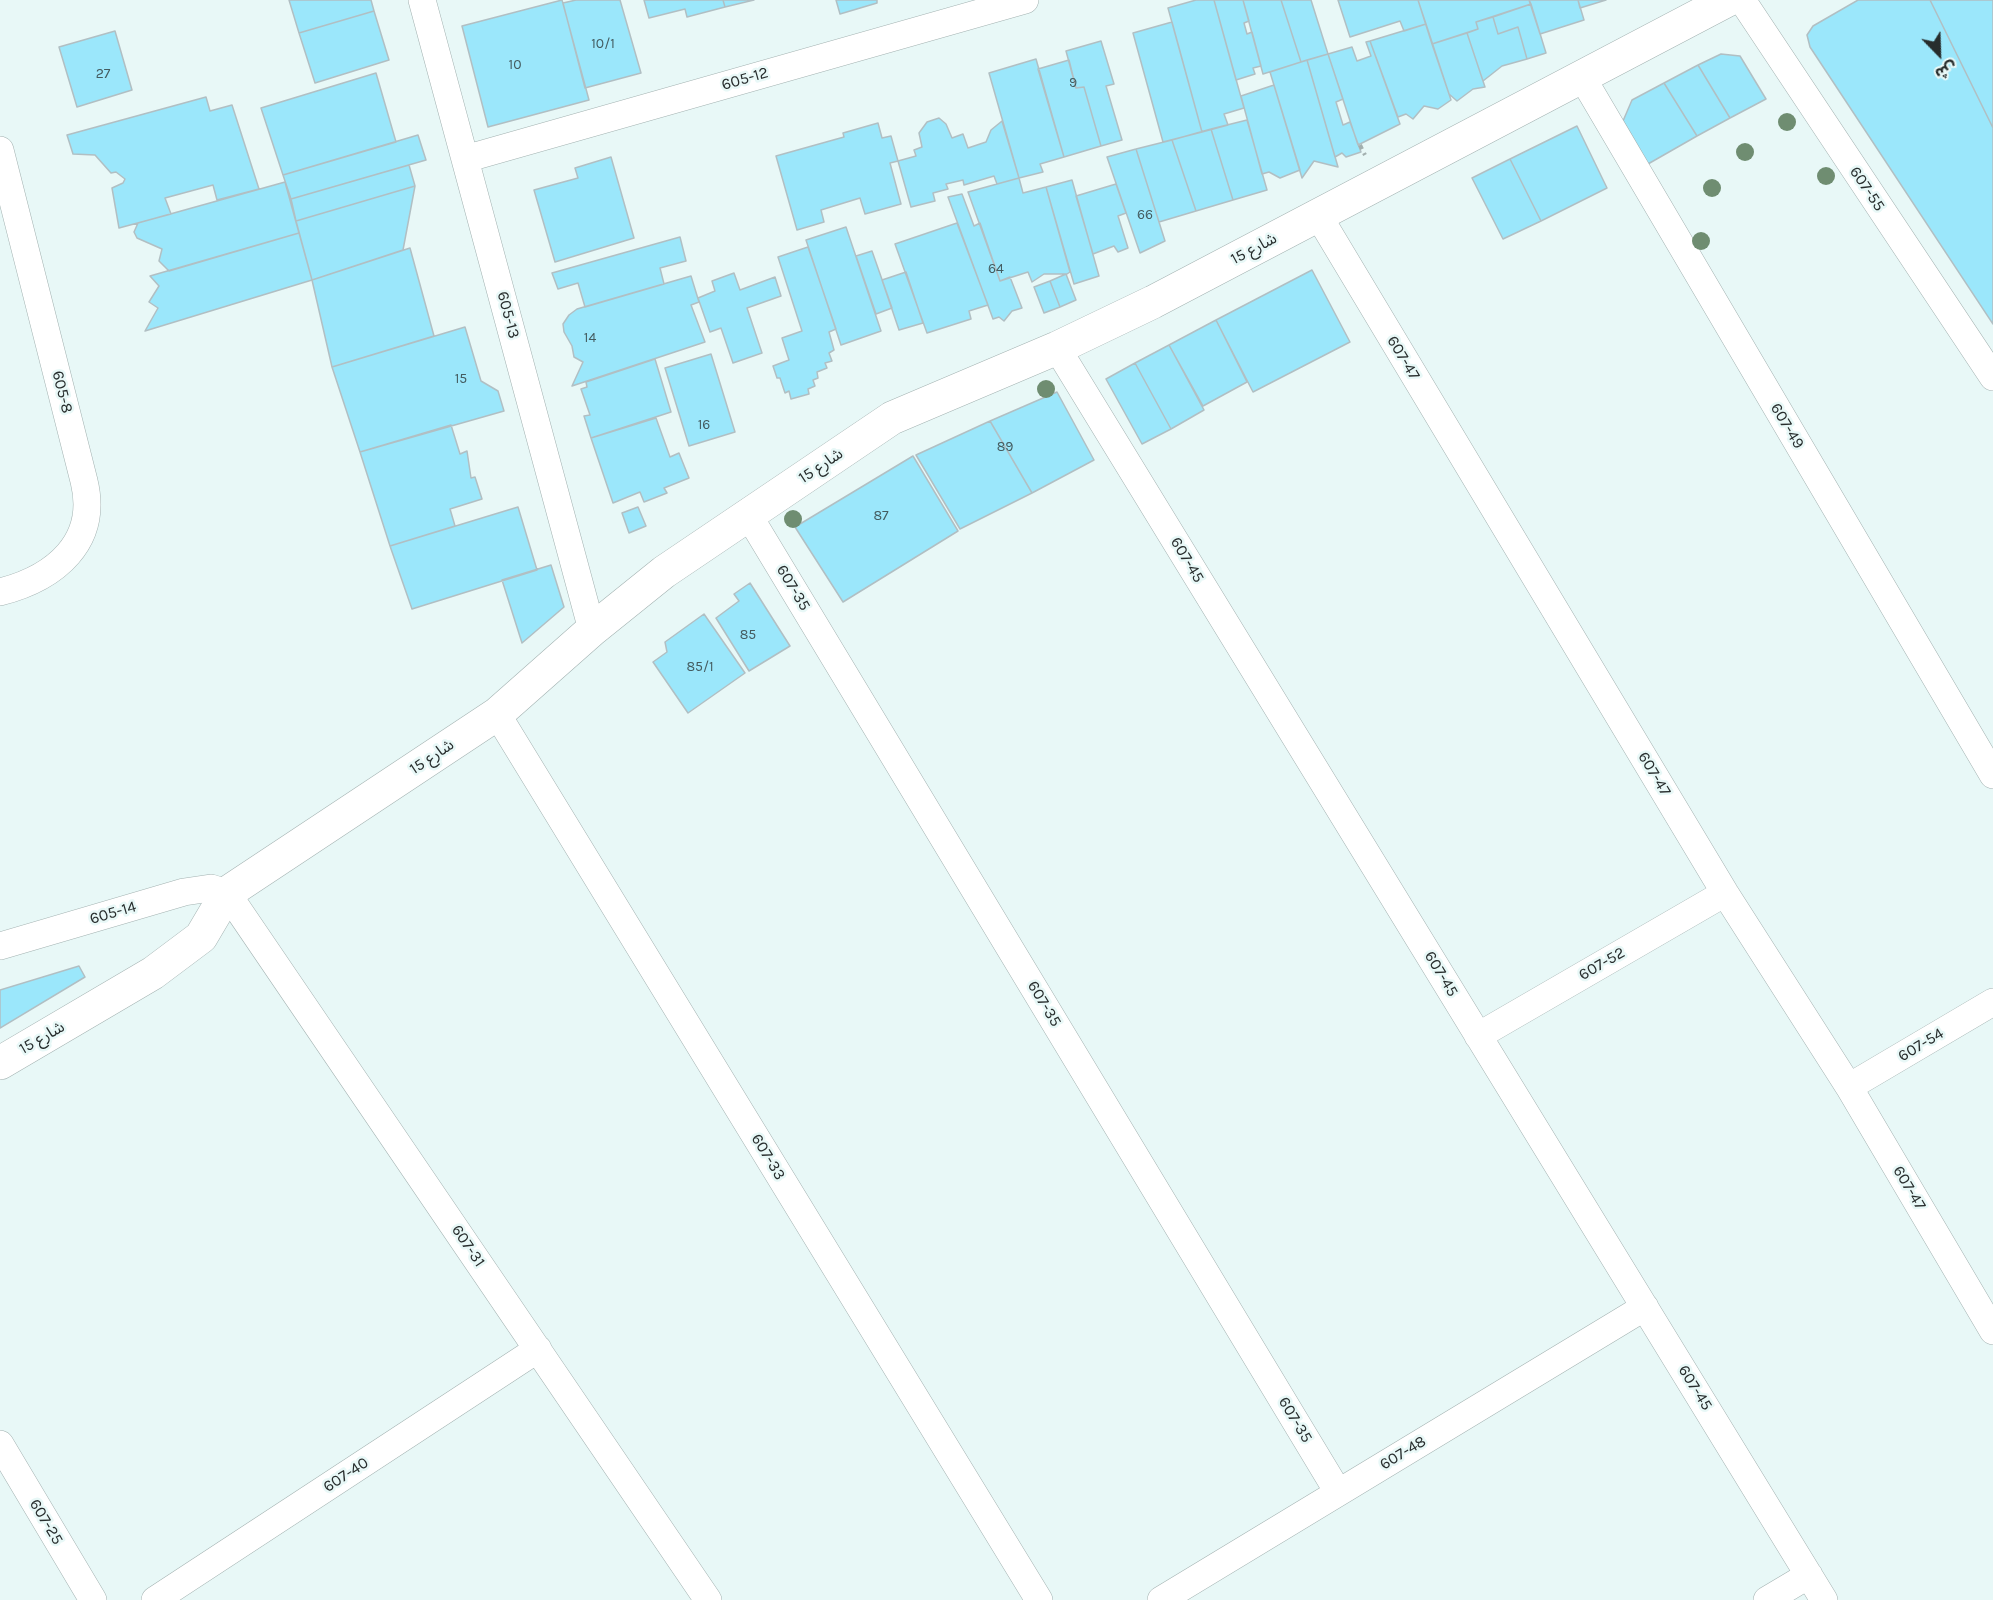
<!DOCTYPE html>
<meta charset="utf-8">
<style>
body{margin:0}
#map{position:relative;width:1993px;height:1600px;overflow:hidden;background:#e8f8f7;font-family:Karla,"Noto Sans Arabic",sans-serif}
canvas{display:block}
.north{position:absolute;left:1909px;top:24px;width:60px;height:60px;-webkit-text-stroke:4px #e8f8f7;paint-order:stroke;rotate:157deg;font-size:16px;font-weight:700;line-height:24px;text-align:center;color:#272d2d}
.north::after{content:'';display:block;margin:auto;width:21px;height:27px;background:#272d2d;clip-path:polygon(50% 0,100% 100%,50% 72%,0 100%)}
</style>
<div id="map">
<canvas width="1993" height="1600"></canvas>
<div class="north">ش</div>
</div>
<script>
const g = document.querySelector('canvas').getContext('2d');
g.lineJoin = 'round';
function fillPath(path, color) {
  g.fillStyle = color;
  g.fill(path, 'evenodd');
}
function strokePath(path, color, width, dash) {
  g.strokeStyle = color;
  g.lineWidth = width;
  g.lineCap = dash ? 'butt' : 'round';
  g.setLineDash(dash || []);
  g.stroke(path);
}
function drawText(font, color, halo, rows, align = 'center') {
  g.font = font + ' Karla,"Noto Sans Arabic",sans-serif';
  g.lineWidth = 5;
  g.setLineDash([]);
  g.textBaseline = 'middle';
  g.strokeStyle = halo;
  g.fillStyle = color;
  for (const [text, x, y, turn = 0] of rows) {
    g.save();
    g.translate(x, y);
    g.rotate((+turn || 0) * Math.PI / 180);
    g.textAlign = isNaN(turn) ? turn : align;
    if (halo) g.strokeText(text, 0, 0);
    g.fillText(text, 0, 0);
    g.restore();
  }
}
const building = new Path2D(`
 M289,0H371L374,11L299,33Z
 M562,0L589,100L488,127L462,26Z
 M576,0H620L641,73L585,88L563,3Z
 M644,0H723L725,7L687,17L685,9L649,18Z
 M723,0H754L725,7Z
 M836,0H877V3L840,14Z
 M1196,0H1214L1244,108L1224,114L1228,125L1202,132L1168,8Z
 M1214,0H1243L1249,21L1244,23L1247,34L1252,32L1261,66L1253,68L1255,74L1236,80Z
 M1243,0H1281L1301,62L1263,74Z
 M1281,0H1311L1328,54L1301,62Z
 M1338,0H1418L1426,24L1404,31L1400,21L1350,37Z
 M1418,0H1529L1531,4L1476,22L1478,29L1432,44Z
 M1529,0H1578L1584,20L1540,34Z
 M1578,0H1606L1580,8Z
 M1858,0H1930L1993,128V324L1810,47L1807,35L1813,26Z
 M1930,0H1993V128Z
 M1531,4L1546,53L1527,59L1518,27L1498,34L1493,17Z
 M374,11L389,60L315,83L299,33Z
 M1493,17L1498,34L1518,27L1527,59L1502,66L1483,81L1467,33L1478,29L1476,22Z
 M1172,22L1202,132L1163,142L1133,33Z
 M1426,24L1451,100L1438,109L1424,106L1413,119L1406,114L1398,117L1370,41Z
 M115,31L132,90L77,107L59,47Z
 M1467,33L1485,87L1473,89L1457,101L1449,94L1432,44Z
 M1101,41L1114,84L1106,86L1122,140L1101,146L1084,87L1076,88L1066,51Z
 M1370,41L1400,124L1358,145L1328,54L1352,47L1357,61L1371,56L1366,42Z
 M1328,54L1343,99L1336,102L1343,125L1350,122L1361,152L1346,157L1342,153L1335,157L1307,60Z
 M1721,54L1740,56L1766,99L1730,118L1698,65Z
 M1036,59L1064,157L1040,164L1043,172L1019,178L989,73Z
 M1069,60L1076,88L1084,87L1101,146L1064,157L1038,69Z
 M1307,60L1338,167L1314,161L1302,178L1270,72Z
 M1698,65L1730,118L1697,136L1664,83Z
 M376,73L396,142L283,175L261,108Z
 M1664,83L1697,136L1648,164L1623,121L1632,100Z
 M1274,85L1300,170L1280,178L1269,172L1262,174L1241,96Z
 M206,97L210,111L232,105L259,189L217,200L213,185L165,198L171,214L119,228L112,188L123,183L125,179L116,172L111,173L95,155L73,154L67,135Z
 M939,118L946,124L952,138L963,134L968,148L986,142L991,130L1002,121L1019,178L997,184L994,176L964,185L963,180L946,184L948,189L933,193L935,201L911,207L898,161L916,156L914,150L922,147L919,133L927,122Z
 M1247,120L1267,190L1233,200L1211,129Z
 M878,123L882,138L891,136L898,161L890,163L901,204L865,214L860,198L821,210L824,222L797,230L776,156L844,137L843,133Z
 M1577,126L1607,188L1541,221L1510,159Z
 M1211,129L1233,200L1196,211L1172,140Z
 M418,135L426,160L291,199L283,175Z
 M1172,140L1196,211L1159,222L1136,149Z
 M1136,149L1165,241L1140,253L1107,157Z
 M611,157L634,238L555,262L534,190L578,178L575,168Z
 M1510,159L1541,221L1503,239L1472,178Z
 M409,165L415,186L296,221L291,199Z
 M1019,178L1023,193L1046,187L1070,272L1067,274H1044L1032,282L1028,272L1000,281L968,192Z
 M1072,180L1099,276L1074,284L1046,187Z
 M285,182L299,233L169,271L159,261L162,249L137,238L134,232L138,223Z
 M1116,184L1126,213L1118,216L1128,248L1118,252L1114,246L1093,254L1076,196Z
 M415,186L403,250L312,280L296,221Z
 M962,194L974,226L980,223L1000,281L1010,277L1022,308L1012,311L1004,321L999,317L993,319L948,197Z
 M957,223L988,305L969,311L971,319L927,333L895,244Z
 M846,227L881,331L841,345L806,240Z
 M299,233L312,280L145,331L158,308L149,302L159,286L150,276Z
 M680,237L686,261L660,268L664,284L585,307L578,283L558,289L552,273Z
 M808,247L836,329L829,332L834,350L829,353L832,361L825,363L827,368L817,372L818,378L813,380L815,386L808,389L809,394L791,399L789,391L785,393L780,378H777L773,366L789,360L782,338L802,331L778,257Z
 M410,248L434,336L332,367L312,280Z
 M872,251L892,308L876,314L856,256Z
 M1312,270L1350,342L1253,392L1216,320Z
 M906,272L923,323L899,330L882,280Z
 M734,273L740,290L775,277L781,296L747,308L762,353L733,363L721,328L710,332L698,298L715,291L712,281Z
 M1066,274L1076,300L1060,307L1050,281Z
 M691,276L699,302L691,305L705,342L572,386L583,362L574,357L572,346L564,332L563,324L569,315L577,309Z
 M1050,281L1060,307L1044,313L1034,287Z
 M1216,320L1247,382L1203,406L1169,345Z
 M465,327L481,381L498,391L504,411L360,452L332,367Z
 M1169,345L1204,410L1171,429L1135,363Z
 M711,354L735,432L689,446L665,368Z
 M655,359L671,412L591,438L584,416L590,415L581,389L587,387L586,382Z
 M1135,363L1171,429L1142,444L1106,379Z
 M1057,392L1094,460L1032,493L990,421Z
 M656,418L670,457L679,453L689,478L664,488L667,493L644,502L640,492L613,503L591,438Z
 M990,421L1032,493L960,529L916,455Z
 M451,425L460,454L467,451L471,478L475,477L482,499L450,509L455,526L390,546L360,452Z
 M913,456L958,531L843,602L795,527Z
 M518,507L537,570L412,609L390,546Z
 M638,507L646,526L629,533L622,513Z
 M551,565L564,607L522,643L502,580Z
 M750,583L790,646L749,671L716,618L739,601L734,594Z
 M704,614L745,673L688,713L653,662L667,652L665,642Z
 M79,966L85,977L0,1028V990Z`);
fillPath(building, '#9be7fb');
strokePath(building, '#b1bfc3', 1.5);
const minor = new Path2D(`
 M422,0L592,630
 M1742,0L1993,377
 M1582,77L1993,775
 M0,150L84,481C99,542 55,578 0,592
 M465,159L1025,0
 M1318,215L1725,893L1849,1087L1993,1331
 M1057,348L1824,1600
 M749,516L1338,1492
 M497,714L1039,1600
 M0,946L184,892L211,888L227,893L708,1600
 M1478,1036L1725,893
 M1849,1087L1993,1002
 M0,1444L93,1600
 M155,1600L538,1349
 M1161,1600L1645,1307
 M1767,1600L1809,1575`);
const tertiary = new Path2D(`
 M0,1063L153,973L201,937L227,893L497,714L592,630L664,572L892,418L1057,348L1153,302L1728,0`);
strokePath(minor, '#a3b2b1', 28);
strokePath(tertiary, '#a3b2b1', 34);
strokePath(new Path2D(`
 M1360,145L1365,155`), '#a3b0af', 4, [4.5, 4.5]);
strokePath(minor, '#fff', 27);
strokePath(tertiary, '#fff', 33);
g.fillStyle = '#6f8d71';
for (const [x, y] of [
 [1787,122],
 [1745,152],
 [1826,176],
 [1712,188],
 [1701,241],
 [1046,389],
 [793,519]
]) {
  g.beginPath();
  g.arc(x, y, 9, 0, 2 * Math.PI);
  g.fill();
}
drawText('14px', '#445c60', null, [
 ["10/1",603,44],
 ["10",515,65],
 ["27",103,74],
 ["9",1073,83],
 ["66",1145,215],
 ["64",996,269],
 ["14",590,338],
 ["15",461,379],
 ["16",704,425],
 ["89",1005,447],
 ["87",881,516],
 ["85",748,635],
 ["85/1",700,667]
]);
drawText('16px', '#272d2d', '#e8f8f7', [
 ["605-12",745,79,-16],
 ["607-55",1867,189,56],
 ["شارع 15",1254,249,-28],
 ["605-13",508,315,75],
 ["607-47",1403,358,59],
 ["605-8",62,392,76],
 ["607-49",1787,426,59],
 ["شارع 15",821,466,-34],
 ["607-45",1187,560,59],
 ["607-35",793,588,59],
 ["شارع 15",432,757,-34],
 ["607-47",1654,774,59],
 ["605-14",113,913,-16],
 ["607-52",1602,964,-30],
 ["607-45",1441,974,59],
 ["607-35",1044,1004,59],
 ["شارع 15",42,1038,-30],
 ["607-54",1921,1045,-31],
 ["607-33",768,1157,59],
 ["607-47",1909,1188,59],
 ["607-31",468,1246,56],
 ["607-45",1695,1388,58],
 ["607-35",1295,1420,59],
 ["607-48",1403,1453,-31],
 ["607-40",346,1475,-33],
 ["607-25",46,1522,59]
]);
</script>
